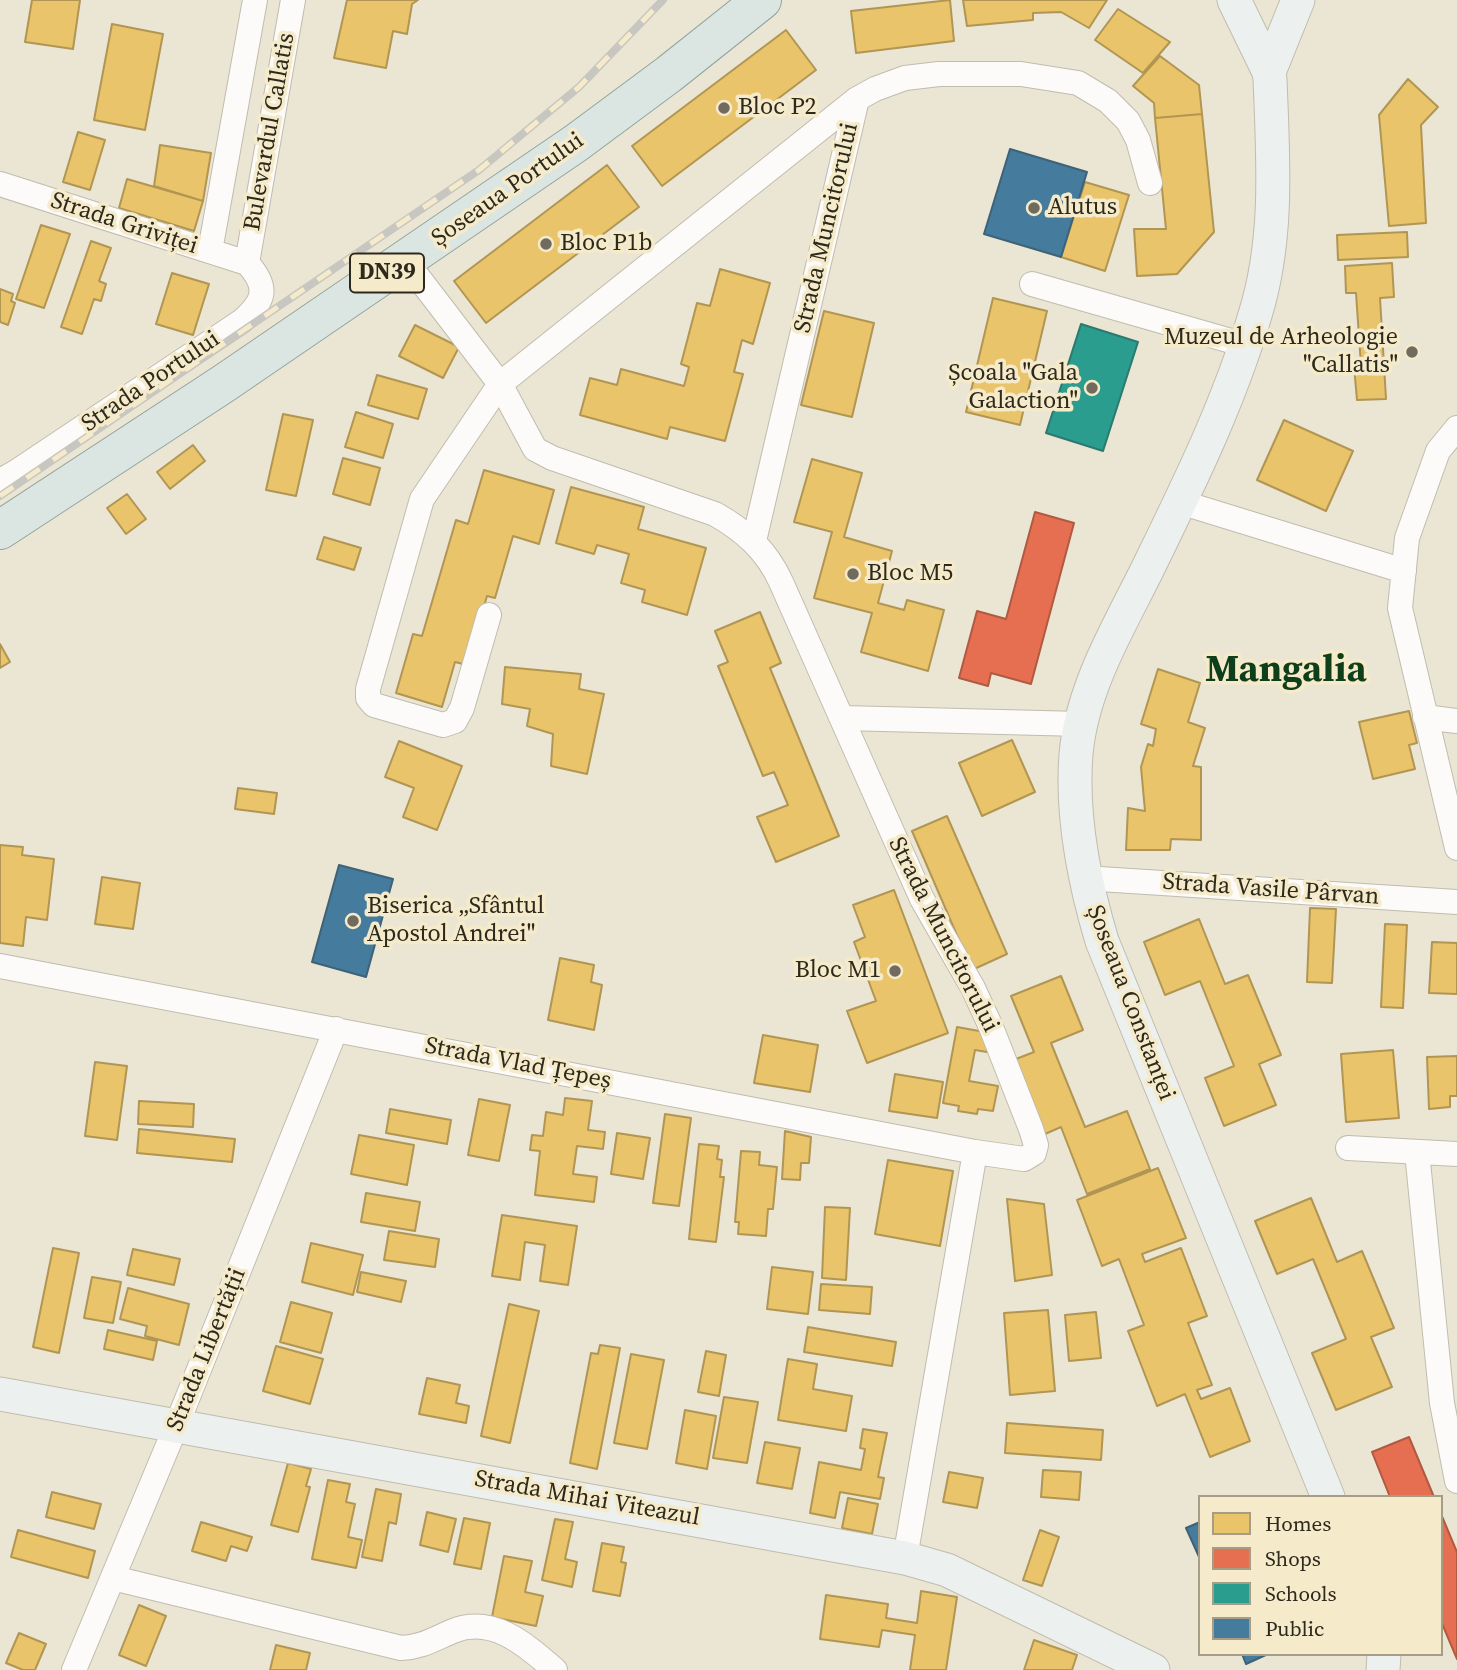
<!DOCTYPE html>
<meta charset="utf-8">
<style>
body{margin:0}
#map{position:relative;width:1457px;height:1670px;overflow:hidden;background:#ebe5d4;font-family:"Source Serif 4",serif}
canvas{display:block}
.legend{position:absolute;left:1198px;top:1495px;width:245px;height:161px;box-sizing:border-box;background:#f5eaca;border:2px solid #a59d85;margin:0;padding:9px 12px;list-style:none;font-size:21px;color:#2d291d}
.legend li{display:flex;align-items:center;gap:14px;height:35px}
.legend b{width:35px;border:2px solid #a59d85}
</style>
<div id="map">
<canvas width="1457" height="1670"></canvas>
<ul class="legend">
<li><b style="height:19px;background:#e9c46a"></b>Homes</li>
<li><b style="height:19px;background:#e76f51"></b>Shops</li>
<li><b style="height:19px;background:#2a9d8f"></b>Schools</li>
<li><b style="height:19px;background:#457b9d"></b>Public</li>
</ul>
</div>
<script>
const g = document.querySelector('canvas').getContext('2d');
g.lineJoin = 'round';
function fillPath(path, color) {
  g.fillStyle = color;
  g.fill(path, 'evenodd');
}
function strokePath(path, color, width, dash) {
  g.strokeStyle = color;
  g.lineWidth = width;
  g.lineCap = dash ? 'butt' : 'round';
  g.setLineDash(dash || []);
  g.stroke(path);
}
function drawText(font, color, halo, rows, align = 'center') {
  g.font = font + ' "Source Serif 4",serif';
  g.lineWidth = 7;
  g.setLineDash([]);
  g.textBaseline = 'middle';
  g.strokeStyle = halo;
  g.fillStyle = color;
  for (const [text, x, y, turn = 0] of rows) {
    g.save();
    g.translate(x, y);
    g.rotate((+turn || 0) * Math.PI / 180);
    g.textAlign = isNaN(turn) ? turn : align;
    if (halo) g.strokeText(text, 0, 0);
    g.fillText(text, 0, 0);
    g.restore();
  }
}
const homes = new Path2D(`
 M32,0H80L73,49L25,42Z
 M347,0H418L412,4L407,34L393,31L386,68L334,58Z
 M950,0L954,41L856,53L851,11Z
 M963,0H1107L1089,28L1061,12L1033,13V20L967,26Z
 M1118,9L1170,42L1143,73L1095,40Z
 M112,24L163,34L145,130L94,120Z
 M786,30L816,70L662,186L632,146Z
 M1160,56L1199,85L1202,114L1155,118L1154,103L1133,86Z
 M1408,79L1438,107L1421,125L1426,223L1389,226L1379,115Z
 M1202,114L1214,232L1177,274L1137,276L1134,229H1166L1155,118Z
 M78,132L105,140L90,190L63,182Z
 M160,145L211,153L203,201L154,186Z
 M607,165L639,207L486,323L454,281Z
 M127,179L203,201L194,231L119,208Z
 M1085,182L1129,195L1105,271L1061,257Z
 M41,225L70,234L44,308L16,299Z
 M1407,232L1408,257L1338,260L1337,235Z
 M91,241L111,248L99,281L106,284L101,301L94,299L82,334L61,327Z
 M1392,263L1394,297L1380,298L1386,399L1357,400L1354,366H1361L1356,293H1346L1345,266Z
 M720,269L770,283L753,344L742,340L734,372L743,374L725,441L670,427L667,439L580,415L590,378L617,385L621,369L684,386L689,367L681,364L697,303L710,306Z
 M172,273L209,284L193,335L156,324Z
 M0,289L13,294L11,301L15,303L8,325L0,322Z
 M993,298L1047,311L1020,425L966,412Z
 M824,311L874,323L852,417L801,405Z
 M415,325L459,347L443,378L399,356Z
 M377,375L427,389L418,419L368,405Z
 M356,412L393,424L383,458L345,447Z
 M283,414L313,420L296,496L266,490Z
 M1284,420L1353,451L1326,511L1257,480Z
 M193,445L205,461L170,489L157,472Z
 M343,458L380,468L370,505L333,494Z
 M812,459L862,473L844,537L892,551L878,603L904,610L907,600L944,610L928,671L861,652L872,613L814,598L832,532L794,522Z
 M484,470L554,490L539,544L513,536L495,598L487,596L467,665L455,662L442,707L396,693L413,634L422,636L456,520L468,524Z
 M571,487L644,507L638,529L706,548L687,615L642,602L645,590L621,583L629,554L597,545L594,554L556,543Z
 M127,494L146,519L126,534L107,508Z
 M324,537L361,548L354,570L317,559Z
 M760,612L781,663L770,668L839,836L776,862L757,817L788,805L774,772L763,776L718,666L728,662L715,631Z
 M0,644L10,662L0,668Z
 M505,667L581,674L579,689L604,694L587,774L551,766L553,734L527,726L530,709L502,704Z
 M1158,669L1200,683L1188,722L1205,728L1193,766L1201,767V840L1171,839L1170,850H1126L1128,808L1145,811L1141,767L1148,744L1153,746L1156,729L1141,724Z
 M1409,711L1417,743L1409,745L1415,769L1373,779L1359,722Z
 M1012,740L1035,792L982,816L959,763Z
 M399,741L462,766L437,830L403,817L414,788L385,777Z
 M238,788L277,793L274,814L235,809Z
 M947,816L1007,954L972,970L912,831Z
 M0,845L23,847L22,855L54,859L47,920L26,917L23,946L0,943Z
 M102,877L140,883L133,929L95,924Z
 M894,890L948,1033L867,1063L847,1011L876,1001L854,942L865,937L853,905Z
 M1310,908L1336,909L1332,983L1307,982Z
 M1199,919L1225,984L1248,975L1281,1055L1259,1064L1276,1105L1224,1126L1205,1078L1234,1066L1200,981L1165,995L1144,942Z
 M1385,924L1407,925L1403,1008L1381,1007Z
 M1432,942L1457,943V994L1429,993Z
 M560,958L594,965L591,982L602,985L594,1030L548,1020Z
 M1061,976L1083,1030L1051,1043L1085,1127L1127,1111L1150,1169L1087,1194L1061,1127L1045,1134L1016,1059L1034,1052L1011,996Z
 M957,1027L990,1033L987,1052L975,1050L969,1081L998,1086L993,1111L978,1109L977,1114L958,1111L959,1106L943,1103Z
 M763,1035L818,1045L810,1092L754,1083Z
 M1393,1050L1399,1118L1346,1122L1341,1054Z
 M1457,1056V1096H1450V1107L1429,1109L1427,1057Z
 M95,1062L127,1066L117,1140L85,1136Z
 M895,1074L943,1082L937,1118L889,1111Z
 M565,1098L592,1101L588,1130L605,1132L603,1149L577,1146L573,1174L597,1177L594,1202L535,1195L540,1151L530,1150L532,1135L543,1136L546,1112L563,1115Z
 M479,1099L510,1105L499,1161L468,1155Z
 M139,1101L194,1104L193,1127L138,1124Z
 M390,1109L451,1120L447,1144L386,1133Z
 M665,1114L691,1118L679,1206L653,1203Z
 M139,1129L235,1139L232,1162L137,1153Z
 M785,1131L811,1137L809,1163H801L800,1180L782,1179Z
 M617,1133L650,1138L643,1179L611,1174Z
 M359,1135L414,1145L407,1185L351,1174Z
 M699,1144L719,1146L717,1159L722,1160L720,1177H724L716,1242L689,1239Z
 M741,1151L760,1152L759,1165L777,1167L773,1209H768L766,1236L738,1234L739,1222H735Z
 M888,1160L953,1171L940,1246L875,1234Z
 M1158,1168L1186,1238L1142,1254L1145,1262L1181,1248L1207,1316L1188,1323L1212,1385L1197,1390L1201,1399L1230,1388L1250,1441L1210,1457L1185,1394L1157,1406L1128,1331L1144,1325L1119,1259L1102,1266L1077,1200Z
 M366,1193L420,1202L415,1231L361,1222Z
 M1311,1198L1337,1262L1362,1251L1394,1328L1371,1337L1392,1387L1336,1410L1312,1353L1346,1339L1313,1259L1277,1274L1255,1221Z
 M1007,1199L1044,1204L1052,1275L1015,1281Z
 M825,1207L850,1208L846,1280L822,1278Z
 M502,1215L577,1226L568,1285L540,1281L545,1245L525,1242L520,1280L492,1276Z
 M389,1231L439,1239L435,1267L384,1260Z
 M311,1243L363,1255L353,1295L302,1282Z
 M53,1248L79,1253L59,1353L33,1347Z
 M133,1249L180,1259L174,1285L127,1275Z
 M772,1267L813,1272L808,1314L767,1309Z
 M361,1272L406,1281L401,1302L357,1292Z
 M92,1277L121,1282L113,1323L84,1318Z
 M821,1284L872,1287L870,1314L819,1310Z
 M128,1288L189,1304L179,1345L145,1336L147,1326L120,1319Z
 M291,1302L332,1313L321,1353L280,1342Z
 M509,1304L539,1311L510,1443L481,1436Z
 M1048,1310L1055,1391L1010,1395L1004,1313Z
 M1096,1312L1101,1358L1069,1361L1065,1315Z
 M808,1327L896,1342L892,1366L804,1352Z
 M108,1330L157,1341L153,1360L104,1349Z
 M600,1345L620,1348L597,1469L570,1463L591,1353L598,1354Z
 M276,1346L323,1359L310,1404L263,1391Z
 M706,1351L726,1355L719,1396L698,1392Z
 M631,1354L664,1360L647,1449L614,1443Z
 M788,1359L817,1364L813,1389L852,1396L846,1431L778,1420Z
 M427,1378L460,1385L456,1403L469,1406L466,1423L419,1414Z
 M724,1397L758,1402L747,1463L713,1458Z
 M685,1410L716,1416L707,1469L676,1463Z
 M1007,1423L1103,1430L1101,1460L1005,1453Z
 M863,1429L887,1433L878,1477L884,1478L880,1499L840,1492L835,1518L810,1513L819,1462L861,1470L865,1449L860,1448Z
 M765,1442L800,1448L792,1489L757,1483Z
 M288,1463L311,1469L306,1486L310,1487L298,1532L271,1525Z
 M1043,1470L1081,1472L1079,1500L1041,1497Z
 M949,1472L983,1478L977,1508L943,1502Z
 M328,1480L350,1484L346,1502L355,1504L348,1537L362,1540L356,1568L312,1559Z
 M376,1489L401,1494L396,1524L389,1522L382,1561L362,1557Z
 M52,1492L101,1504L94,1529L46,1517Z
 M848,1498L878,1504L872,1534L842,1528Z
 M427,1512L456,1519L448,1552L420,1545Z
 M464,1518L490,1523L481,1569L454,1564Z
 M555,1519L573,1522L565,1559L577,1562L572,1587L542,1580Z
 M201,1522L252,1537L247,1551L231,1546L226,1561L192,1551Z
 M18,1530L95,1551L88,1578L11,1557Z
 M1040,1530L1059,1537L1042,1586L1023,1580Z
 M602,1543L624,1547L621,1562L626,1563L620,1596L593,1591Z
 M504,1556L532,1561L525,1592L543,1596L536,1626L492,1617Z
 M921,1591L957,1597L946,1670H910L915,1635L882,1630L879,1647L820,1639L826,1595L888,1604L886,1618L917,1623Z
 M139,1605L166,1616L146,1666L119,1655Z
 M19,1633L46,1644L35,1670H23L6,1663Z
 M1034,1640L1077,1655L1072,1670H1024Z
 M276,1645L310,1653L306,1670H270Z`);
fillPath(homes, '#e9c46a');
strokePath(homes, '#b19653', 2);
const shops = new Path2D(`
 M1035,512L1074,523L1031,684L991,673L988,686L959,678L977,611L1006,619Z
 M1409,1437L1434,1497H1390L1372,1452Z
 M1441,1514L1457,1552V1659L1441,1621Z`);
fillPath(shops, '#e76f51');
strokePath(shops, '#af5a41', 2);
const schools = new Path2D(`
 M1081,324L1138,342L1103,451L1046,433Z`);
fillPath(schools, '#2a9d8f');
strokePath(schools, '#2b7a6d', 2);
const public = new Path2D(`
 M1010,149L1087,172L1061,257L984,234Z
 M339,865L393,879L366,977L312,962Z
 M1200,1522V1559L1186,1528Z
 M1242,1654H1268L1246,1664Z`);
fillPath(public, '#457b9d');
strokePath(public, '#3e6277', 2);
const street = new Path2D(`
 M0,184L247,263C269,287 265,301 242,321L16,472L0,481
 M210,251L255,0
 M247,263L293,0
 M1032,284L1245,345
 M1457,428L1438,451L1407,538L1400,608L1457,848
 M1180,502L1404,571
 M754,541L857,99
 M489,615L462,708L455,721L443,725L374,705L368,698V689L422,499L500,384L857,99L875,89L905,78L939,74H1021L1078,83L1108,101L1128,121L1138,140L1150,183
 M1425,717L1457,721
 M843,718L1081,724
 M1084,878L1457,902
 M0,966L975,1152L1024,1159L1034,1153L1036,1145L1031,1129L991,1027L973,988L922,899L781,582C767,551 745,531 715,514L552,458L535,449L500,384L405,260
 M1348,1148L1457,1154
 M1417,1152L1442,1403L1457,1481
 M905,1558L975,1152
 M113,1578L401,1648C422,1647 434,1639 453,1631C493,1615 526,1645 555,1670
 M74,1670L177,1424L336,1029`);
const secondary = new Path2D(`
 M1234,0L1269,72L1270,79C1273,158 1279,238 1255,315C1229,403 1188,486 1148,568C1119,627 1082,687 1076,754C1071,817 1084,881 1102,941L1328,1497
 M1269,72L1298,0
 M0,1394L905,1558L947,1570L1153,1670
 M1383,1670L1384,1654`);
const primary = new Path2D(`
 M0,530L223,384L576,143L669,74L762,0`);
strokePath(street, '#c0bcae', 26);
strokePath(secondary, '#c0bcae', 35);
strokePath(primary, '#92a49c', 40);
strokePath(street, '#fcfbf9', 24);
strokePath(secondary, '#ecf0ee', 33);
strokePath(primary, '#dbe6e3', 38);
const rail = new Path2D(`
 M0,496L479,170L579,87L663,0`);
strokePath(rail, '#c8c6c1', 8);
strokePath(rail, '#f5eaca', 5, [16]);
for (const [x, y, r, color] of [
 [724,108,7,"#706b5d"],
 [1034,208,7,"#706b5d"],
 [546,244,7,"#706b5d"],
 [1412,352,7,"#706b5d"],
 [1092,388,7,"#706b5d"],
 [853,574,7,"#706b5d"],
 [353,921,7,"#706b5d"],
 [895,971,7,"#706b5d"]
]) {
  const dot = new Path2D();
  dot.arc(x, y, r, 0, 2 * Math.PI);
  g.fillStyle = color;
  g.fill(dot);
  strokePath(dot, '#f5eaca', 2.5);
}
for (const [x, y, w] of [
 [387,273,74]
]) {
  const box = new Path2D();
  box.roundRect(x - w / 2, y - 19.5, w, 39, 5);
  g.fillStyle = '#f5eaca';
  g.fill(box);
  strokePath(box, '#2d291d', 2);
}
drawText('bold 23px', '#2d291d', null, [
 ["DN39",387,273]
]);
drawText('24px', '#2d291d', '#f5eaca', [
 ["Bloc P2",738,108],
 ["Alutus",1048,208],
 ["Bloc P1b",560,244],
 ["Muzeul de Arheologie",1398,338,"right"],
 ["\"Callatis\"",1398,366,"right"],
 ["Școala \"Gala",1078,374,"right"],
 ["Galaction\"",1078,402,"right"],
 ["Bloc M5",867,574],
 ["Biserica „Sfântul",367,907],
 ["Apostol Andrei\"",367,935],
 ["Bloc M1",881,971,"right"]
], 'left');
drawText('24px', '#2d291d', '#f5eaca', [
 ["Bulevardul Callatis",270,132,-80],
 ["Șoseaua Portului",508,190,-35],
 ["Strada Griviței",124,224,18],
 ["Strada Muncitorului",827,228,-77],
 ["Strada Portului",151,382,-34],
 ["Strada Vasile Pârvan",1271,890,4],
 ["Strada Muncitorului",943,935,63],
 ["Șoseaua Constanței",1130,1003,69],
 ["Strada Vlad Țepeș",518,1064,11],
 ["Strada Libertății",207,1350,-68],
 ["Strada Mihai Viteazul",587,1499,10]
]);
drawText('bold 38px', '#0e3e1a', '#f5eaca', [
 ["Mangalia",1286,671]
]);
</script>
